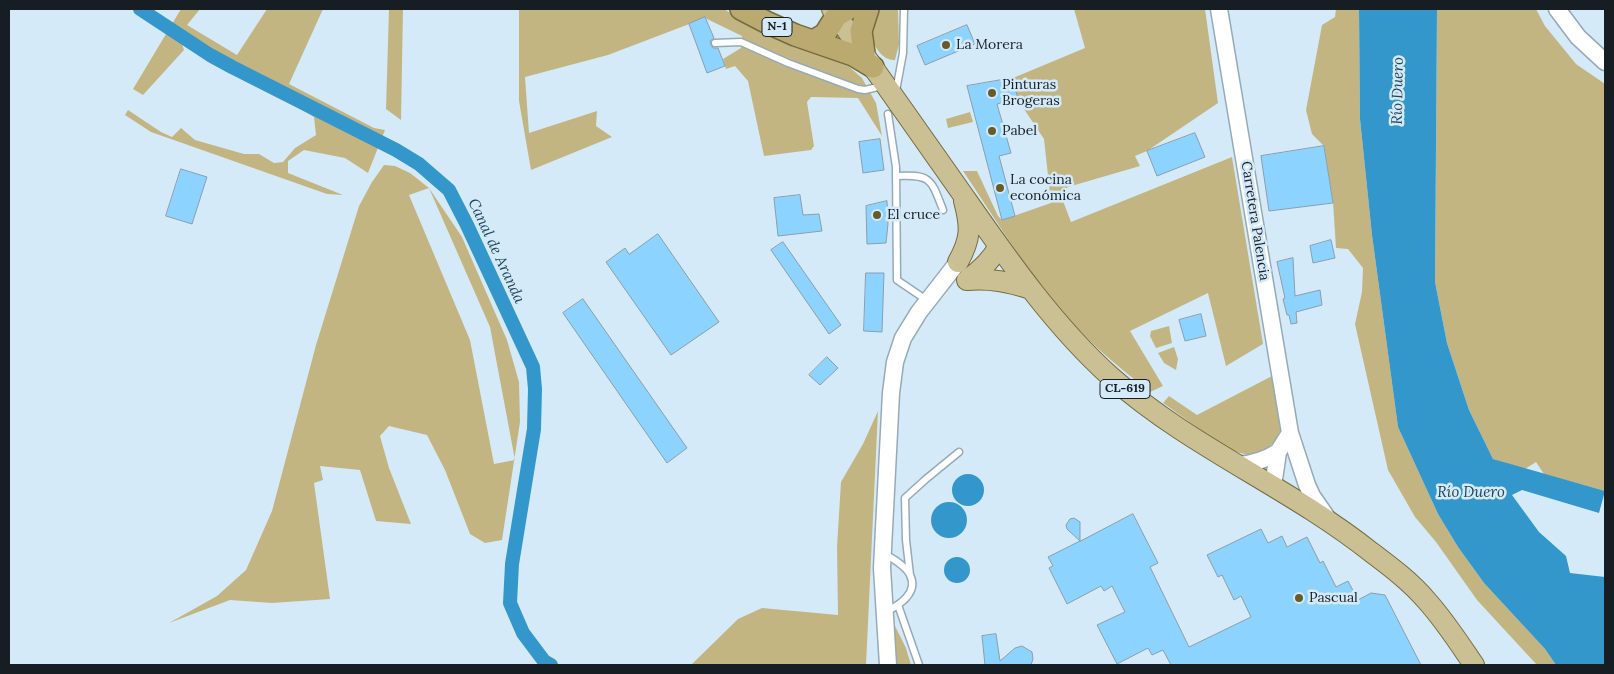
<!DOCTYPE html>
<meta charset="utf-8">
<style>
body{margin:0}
#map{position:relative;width:1614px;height:674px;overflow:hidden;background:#d5eaf8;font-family:Lora,serif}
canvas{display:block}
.frame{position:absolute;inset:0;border:10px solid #161e23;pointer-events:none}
</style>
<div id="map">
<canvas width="1614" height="674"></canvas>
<div class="frame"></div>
</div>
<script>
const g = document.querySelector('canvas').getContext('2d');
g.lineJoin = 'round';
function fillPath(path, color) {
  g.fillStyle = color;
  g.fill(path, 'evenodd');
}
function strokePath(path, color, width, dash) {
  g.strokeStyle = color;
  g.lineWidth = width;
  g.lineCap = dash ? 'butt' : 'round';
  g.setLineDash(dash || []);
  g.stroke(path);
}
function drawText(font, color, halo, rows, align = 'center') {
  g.font = font + ' Lora,serif';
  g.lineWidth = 5;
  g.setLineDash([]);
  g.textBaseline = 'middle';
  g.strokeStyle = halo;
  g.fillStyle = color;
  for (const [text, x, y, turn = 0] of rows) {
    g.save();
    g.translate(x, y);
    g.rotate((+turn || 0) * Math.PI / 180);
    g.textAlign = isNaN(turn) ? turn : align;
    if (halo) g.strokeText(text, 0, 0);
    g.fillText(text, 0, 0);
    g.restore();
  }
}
fillPath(new Path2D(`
 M181,9H200L187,25L237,55L267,9H323L289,84L374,128L385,130L368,173L345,158L304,150L288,161V173L343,195L327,194L151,132L125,115L128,110L161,132L172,137L181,128L195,140L244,154H259L274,163L283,162L295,148L316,135L314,117L285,100L226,70L180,38L184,50L143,95L133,89Z
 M389,9H403L401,120L386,109Z
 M519,9H724L759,31L794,47L839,58L862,78L876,103L882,136L858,98L811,97L807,102L814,146L811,150L764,156L748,81L735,66L726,69L723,59L741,48L742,36L705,18L608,55L525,77L529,133L597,111L596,126L612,137L531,170L519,101Z
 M877,9H898L899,44L895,60C879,61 869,38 871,24C872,19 875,14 877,9Z
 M1074,9H1205L1218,103L1147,151L1135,156L1140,166L1068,187L1060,193L1071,222L1232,157L1263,344L1226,366L1208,293L1130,331L1163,386L1150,392C1116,365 1082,337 1055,303C1021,261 993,216 963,171H977L998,216L1002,220L1051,203L1044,139L1018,100L1013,78L1085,48Z
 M1336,9H1359L1360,119L1372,235L1398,427L1438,514L1458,547L1484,583L1545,649L1556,665H1537L1477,600L1436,542L1415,517L1388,470L1355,324L1362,292L1363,268L1348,249L1336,248L1333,202L1324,146L1312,134L1306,110L1322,25L1335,17Z
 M1437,9H1536L1545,26L1576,64L1605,84V491L1544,474L1536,462L1525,469L1493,459L1469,410L1447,343L1435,282Z
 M970,112L973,122L948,128L946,119Z
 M384,165L395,166L410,173L429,188L462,237L507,340L519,382L520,422L502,540L485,543L470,534L445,470L427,435L389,426L380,436L389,468L411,524L376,521L360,470L320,466L323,480L314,483L330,599L272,603L230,600L169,623L217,596L246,570L272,511L316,345L359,206L372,182ZM429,188L490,327L515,460L494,464L470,340L409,195Z
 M1169,326L1172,343L1156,348L1150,336L1151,331Z
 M1174,347L1178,359L1176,370L1164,363L1158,353Z
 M1272,376C1275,392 1280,410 1281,426C1281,433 1275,441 1270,446C1264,452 1254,456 1245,454C1227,452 1181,415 1163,403L1169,396L1197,415Z
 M878,411L866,665H691L738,619L762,608L838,615L837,547L841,482L863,444Z
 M893,622L906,648L911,665H896Z`), '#c3b581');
fillPath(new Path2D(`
 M1359,9H1437L1435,282L1447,343L1469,410L1493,459L1605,491L1599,513L1522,490L1512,495L1539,532L1566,556L1570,573L1605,577V665H1556L1545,649L1484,583L1458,547L1438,514L1398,427L1372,235L1360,119Z
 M952 490a16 16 0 1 1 32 0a16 16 0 1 1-32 0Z
 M931 520a18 18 0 1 1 36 0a18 18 0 1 1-36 0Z
 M944 570a13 13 0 1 1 26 0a13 13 0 1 1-26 0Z`), '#3497cb');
strokePath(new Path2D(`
 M140,9L210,55L232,67L396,150L419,164L449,190L467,225L533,367L535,389L534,429L512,564L510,603L523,633L544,661L551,665`), '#3497cb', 14);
const building = new Path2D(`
 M705,17L714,38L710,41L711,45L713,48H718L725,66L707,73L689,24Z
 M967,25L975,44L925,65L917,46Z
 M1013,78L1018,100L997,104L1011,153L999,156L1015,216L1002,220L967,86Z
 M1195,133L1205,157L1157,176L1147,151Z
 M880,139L884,170L863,173L859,142Z
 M1324,146L1333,203L1269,211L1261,156Z
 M181,169L207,177L192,224L166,216Z
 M800,195L803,215L819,214L822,231L778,236L774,198Z
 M887,201L888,224L886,243L867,244L866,206Z
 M658,234L719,322L671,355L606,262L625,248L629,254Z
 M1331,240L1335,258L1313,263L1310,246Z
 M783,242L841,325L829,334L771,250Z
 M1293,258L1295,296L1320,290L1322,305L1296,312L1297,323L1291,324L1289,315H1287L1283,299L1285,298L1277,262Z
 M866,273H884L882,332L864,331Z
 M583,299L687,448L667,463L563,313Z
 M1201,314L1206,336L1185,341L1179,320Z
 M827,357L838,368L820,385L809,375Z
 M1133,514L1158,563L1150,567L1189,647L1251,617L1241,596L1234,600L1222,575L1218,577L1207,555L1261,529L1268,543L1282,536L1287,547L1307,537L1320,563L1323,561L1336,587L1348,581L1358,600L1371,593L1385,595L1421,665H1171L1163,650L1152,655L1148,648L1117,664L1097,625L1125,612L1112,586L1104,591L1101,586L1067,604L1049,568L1053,566L1048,557L1080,541L1067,529L1066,525L1070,519L1074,518L1080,522V541Z
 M996,634L1000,661L1015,648L1022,646L1032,652L1033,659L1031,665H985L982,636Z`);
fillPath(building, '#8cd4ff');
strokePath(building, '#8a9eaa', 1);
const service = new Path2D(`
 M715,43L741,42L788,63L858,89L865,90L882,86
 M896,91L903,53L904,9
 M888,114L896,167L897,280L928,301
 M896,176C931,174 931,179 943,210
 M885,554C893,559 906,566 910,575C919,593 899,605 886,612
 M910,575L906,540L905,498L926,479L959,452
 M898,605L919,665`);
const tertiary = new Path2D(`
 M1219,9L1290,433L1307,485L1312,496L1328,519
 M1557,9L1578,37L1605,62
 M1238,465C1253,464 1265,460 1278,452
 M1273,486L1278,452L1290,433
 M888,665L882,568L891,393L895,362L903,338L919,312L958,262`);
const primary = new Path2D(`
 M832,9C873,68 915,126 956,185C1003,252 1050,322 1111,377C1190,447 1289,487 1371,552C1391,567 1411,582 1427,601C1445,621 1459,643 1474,665
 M958,262C971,239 971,227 964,201
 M967,280C990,278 1009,282 1031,289
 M967,280C980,271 991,261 999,246`);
const trunk = new Path2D(`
 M741,9L766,22L795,35L853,55L873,67
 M813,41L825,34L837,15L848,9
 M864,53L861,31L868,9`);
strokePath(service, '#96aab6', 9);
strokePath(tertiary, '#96aab6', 19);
strokePath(primary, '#756b3e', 22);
strokePath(trunk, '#756b3e', 24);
strokePath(service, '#fff', 6);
strokePath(tertiary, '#fff', 16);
strokePath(primary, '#cbbf94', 20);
strokePath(trunk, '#baaa70', 21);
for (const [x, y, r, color] of [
 [946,45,5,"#675b28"],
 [992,93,5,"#675b28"],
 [992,131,5,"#675b28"],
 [1000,188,5,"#675b28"],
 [877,215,5,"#675b28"],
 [1299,598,5,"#675b28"]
]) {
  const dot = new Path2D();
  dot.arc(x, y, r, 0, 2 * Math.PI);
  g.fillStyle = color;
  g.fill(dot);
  strokePath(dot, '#d5eaf8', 2);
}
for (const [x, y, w] of [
 [777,27,30],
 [1125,389,50]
]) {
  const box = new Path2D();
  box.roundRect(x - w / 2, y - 9.5, w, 19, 4);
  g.fillStyle = '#d5eaf8';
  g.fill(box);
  strokePath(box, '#161e23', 1);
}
drawText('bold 12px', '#161e23', null, [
 ["N-1",777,27],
 ["CL-619",1125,389]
]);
drawText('14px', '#161e23', '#d5eaf8', [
 ["La Morera",956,45],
 ["Pinturas",1002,85],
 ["Brogeras",1002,101],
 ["Pabel",1002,131],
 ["La cocina",1010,180],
 ["económica",1010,196],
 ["El cruce",887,215],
 ["Pascual",1309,598]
], 'left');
drawText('14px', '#161e23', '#d5eaf8', [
 ["Carretera Palencia",1255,221,81]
]);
drawText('italic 15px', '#1d455b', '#d5eaf8', [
 ["Río Duero",1398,91,-89],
 ["Canal de Aranda",496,251,65],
 ["Río Duero",1471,493]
]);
</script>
